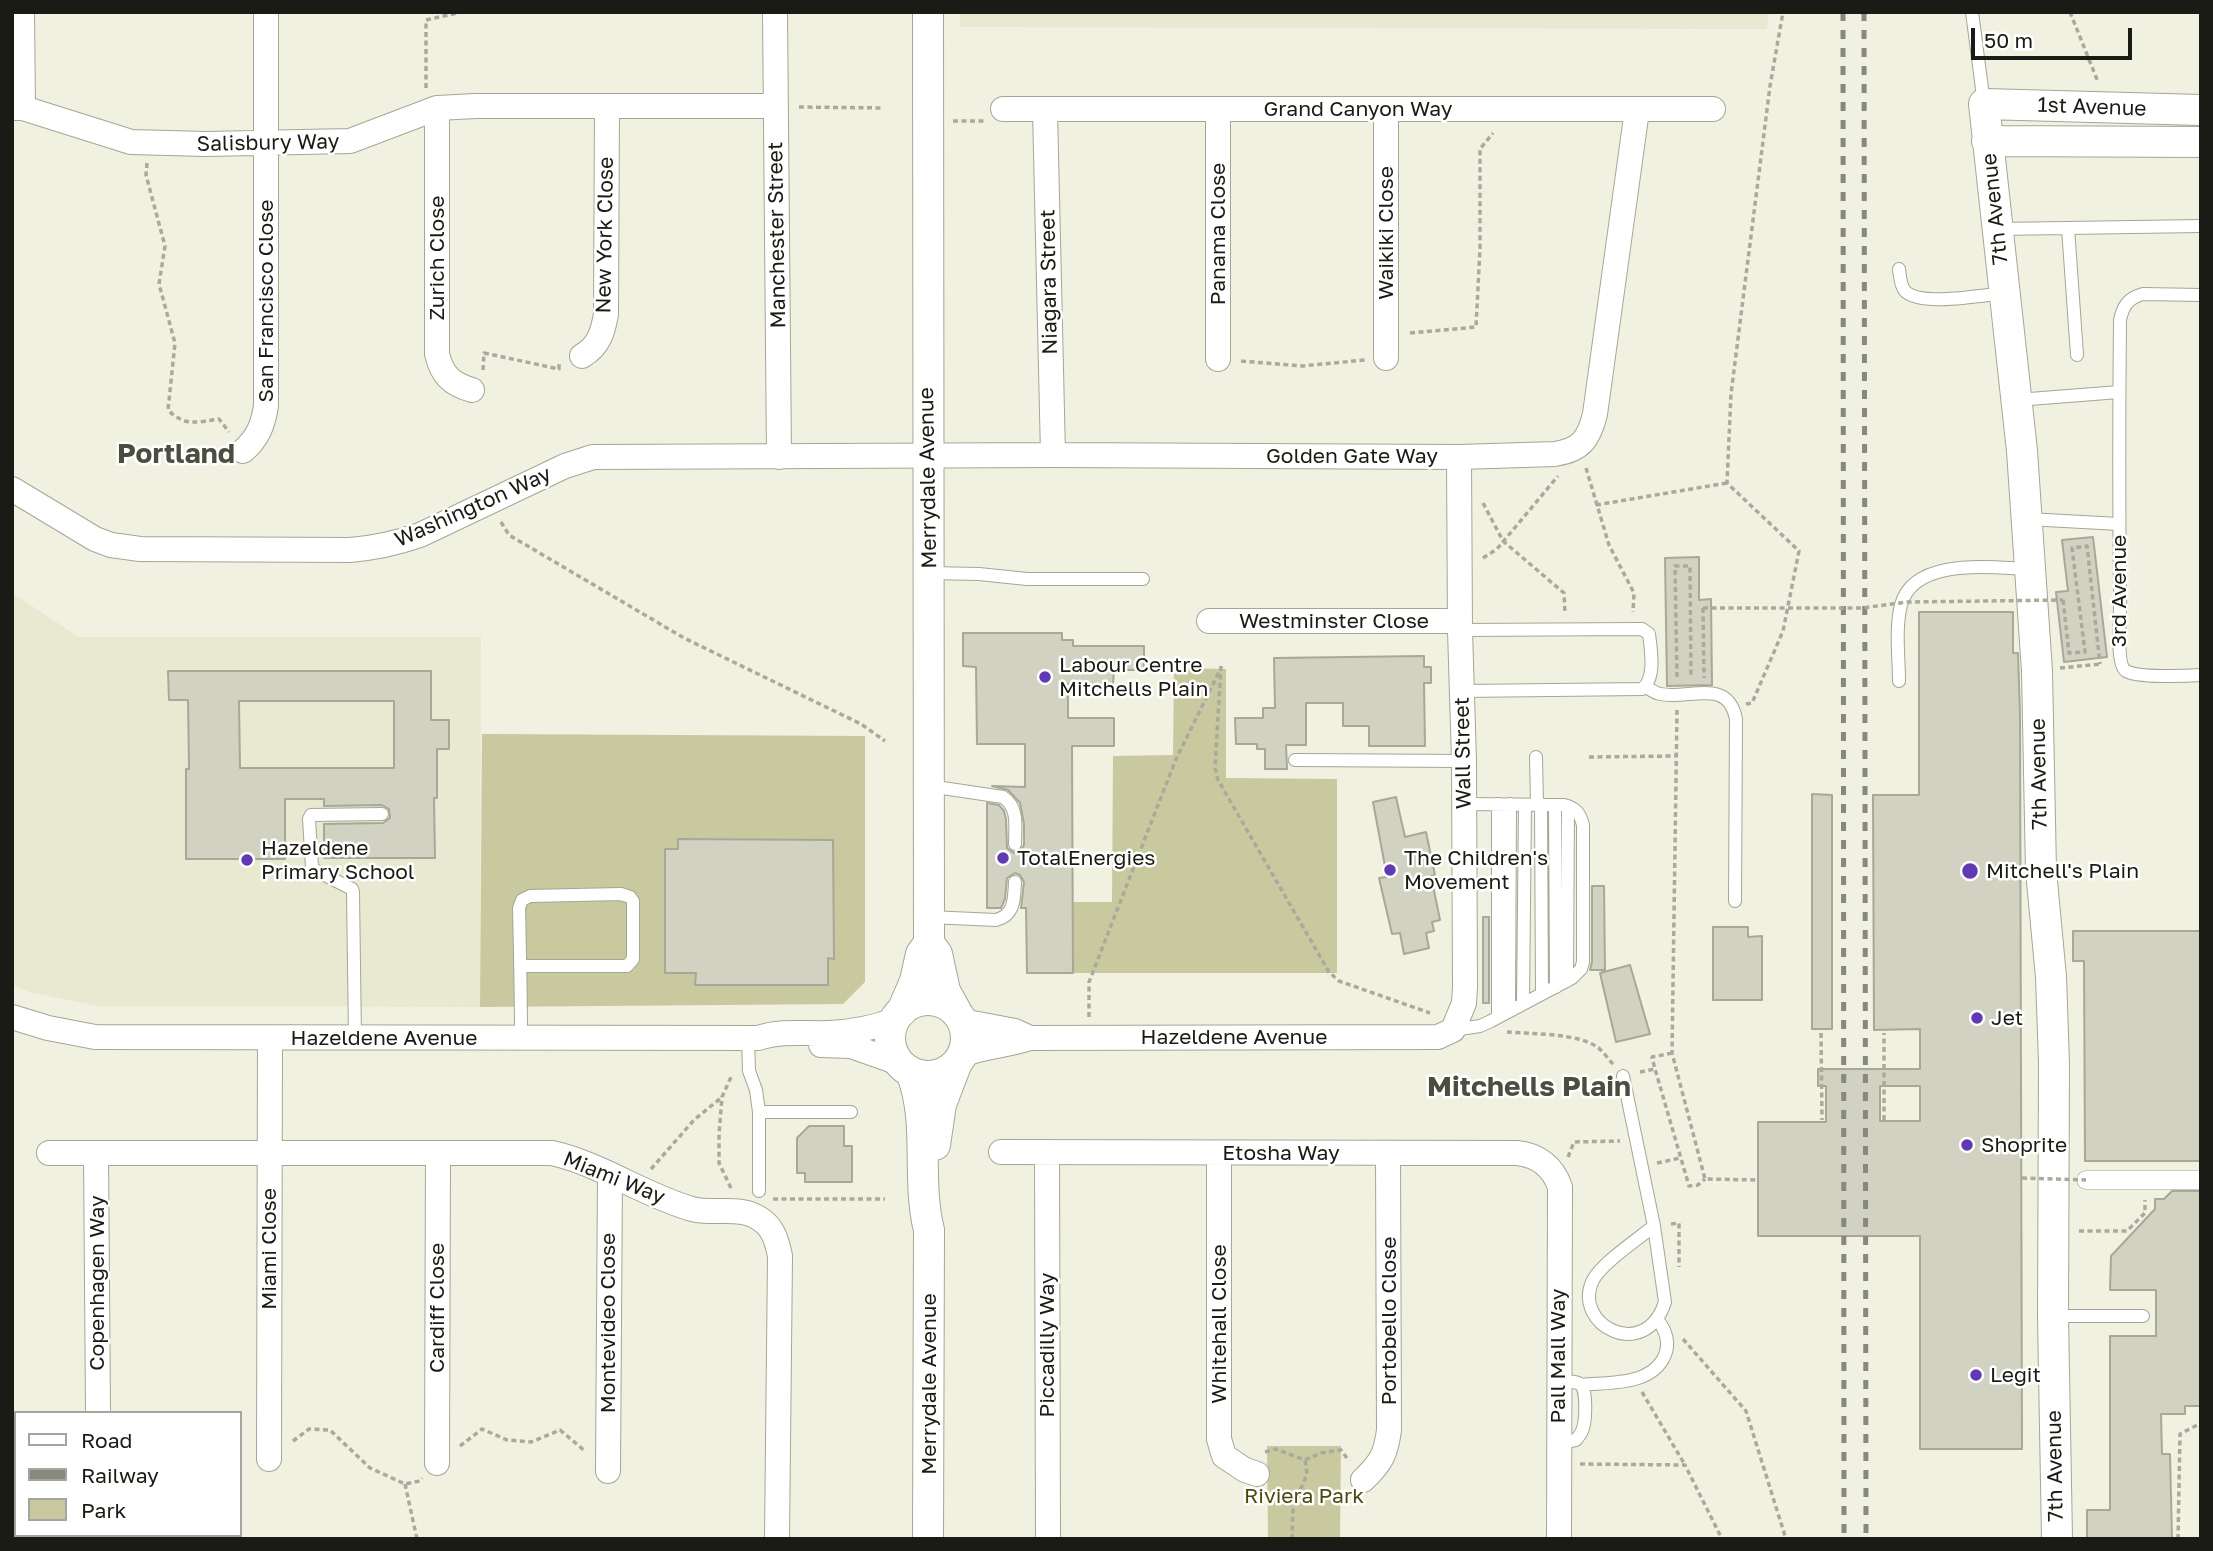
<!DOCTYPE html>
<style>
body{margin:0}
#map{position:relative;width:2213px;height:1551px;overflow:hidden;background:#f0f1e0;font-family:"Golos Text",sans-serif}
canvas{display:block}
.frame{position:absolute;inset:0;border:14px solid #1b1b15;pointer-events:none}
.legend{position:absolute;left:14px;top:1411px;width:228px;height:126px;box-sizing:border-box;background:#fff;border:2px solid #a4a4a1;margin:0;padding:9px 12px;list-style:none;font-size:21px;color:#1b1b15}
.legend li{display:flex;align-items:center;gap:14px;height:35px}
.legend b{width:35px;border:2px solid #a4a4a1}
.scale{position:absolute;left:1971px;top:28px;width:161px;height:32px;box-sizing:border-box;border:4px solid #1b1b15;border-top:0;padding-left:9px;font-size:21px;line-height:24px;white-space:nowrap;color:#1b1b15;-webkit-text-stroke:5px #fff;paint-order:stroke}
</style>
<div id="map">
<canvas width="2213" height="1551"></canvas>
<div class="frame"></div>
<ul class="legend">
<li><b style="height:9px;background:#fff"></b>Road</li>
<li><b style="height:9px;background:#88897d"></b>Railway</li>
<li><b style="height:19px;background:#c8c99f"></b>Park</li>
</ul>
<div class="scale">50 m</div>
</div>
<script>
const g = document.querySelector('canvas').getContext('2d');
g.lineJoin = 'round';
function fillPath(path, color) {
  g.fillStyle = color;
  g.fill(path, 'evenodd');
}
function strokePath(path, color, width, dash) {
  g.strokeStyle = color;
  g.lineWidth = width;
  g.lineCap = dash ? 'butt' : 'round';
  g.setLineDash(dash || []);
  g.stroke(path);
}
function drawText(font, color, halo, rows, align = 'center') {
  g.font = font + ' "Golos Text",sans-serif';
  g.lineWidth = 5;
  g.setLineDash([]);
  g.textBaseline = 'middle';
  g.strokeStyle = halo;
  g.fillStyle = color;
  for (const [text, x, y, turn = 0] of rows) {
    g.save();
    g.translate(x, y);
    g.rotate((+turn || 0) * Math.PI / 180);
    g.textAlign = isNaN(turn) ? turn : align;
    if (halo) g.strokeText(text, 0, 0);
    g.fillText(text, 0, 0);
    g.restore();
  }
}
fillPath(new Path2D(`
 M960,12H1769L1767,29L960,27Z
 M12,593L79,637H481L480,1007L98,1006L29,992L12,985Z`), '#e8e9d0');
fillPath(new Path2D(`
 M1174,668L1226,669V778L1337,779V973H1073V902H1112L1113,756L1173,755Z
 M482,734L865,736V982L843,1004L480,1007Z
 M1267,1446H1341L1340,1539H1268Z
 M12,1487H16V1535H165L171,1539H12Z`), '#c8c99f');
const building = new Path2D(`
 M2093,537L2107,657L2064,662L2056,592L2068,591L2062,540Z
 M1699,557V600L1711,599L1712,685L1667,686L1665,558Z
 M1919,612H2013V653H2018L2020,715L2022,1449H1920V1236H1758V1122H1826V1086H1818V1069H1920V1029L1874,1030L1873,795H1919ZM1880,1086H1920V1121H1880Z
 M963,633H1062V640H1073V646H1144V670H1114L1113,684H1068V718H1114V746H1072L1073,973H1027L1026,908H1021L1024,882L1020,875L1015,873L1007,878L1005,899L1001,908H987V803L999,805L1004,811L1006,819L1007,848L1014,853L1020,851L1024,845V824L1020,803L1008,790L992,786L1025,787V744H977L976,667L963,666Z
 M1424,656V667H1431V683H1424L1425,746H1369V726H1343V703H1306V745H1286L1287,769H1265V749H1257V744H1236L1235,718H1263V708H1275L1274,658Z
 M168,671H431V720H449V749H437V798H434L435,858H324V824L383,823L390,818L389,809L382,805L324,806V799H285V859H186V769H189L188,700H169ZM239,701H394V768H240Z
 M1812,794L1832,795V1029H1812Z
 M1396,797L1405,837L1426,832L1435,875L1431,876L1440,920L1432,922L1434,931L1426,933L1429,948L1404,954L1400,933L1392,934L1379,878L1387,877L1373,802Z
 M678,839L833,840L834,959L828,958V985H695L696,973H665V849H678Z
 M1592,886H1604L1605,970H1590L1592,962Z
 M1483,917H1489V1003H1483Z
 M1713,927H1748V937L1762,936V1000H1713Z
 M2073,931H2201V1161H2085L2084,961H2073Z
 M1630,965L1650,1034L1616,1042L1600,973Z
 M809,1126H844V1146H852V1182H805V1173H797V1138Z
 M2172,1191H2201V1406H2185V1414H2161L2162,1454H2170L2172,1539H2087V1510H2110V1336H2156V1290H2110L2111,1256L2155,1209V1199H2164Z`);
fillPath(building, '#d1d2c1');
strokePath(building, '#a7a898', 2);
const service = new Path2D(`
 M1972,12L1984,104
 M2068,228L2077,355
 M1997,229L2201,226
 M1899,269C1900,276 1900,285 1905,291C1920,307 1983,295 2004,293
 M2201,295L2143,294C2128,298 2123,306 2120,320C2119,413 2119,506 2120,598C2121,613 2115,664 2126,671C2137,678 2186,676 2201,675
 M2017,400L2119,392
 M2028,519L2119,524
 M930,573L979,574L1027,579H1143
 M1460,630L1642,629L1649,634C1651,650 1656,679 1642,689L1462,691
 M1899,681C1899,657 1895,629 1901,605C1914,556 1993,568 2031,569
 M1645,687C1650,689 1655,693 1660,694C1689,700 1728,677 1736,719L1735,901
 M1536,757L1537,804
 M1295,760L1464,761
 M929,786L1003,797C1019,808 1015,826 1015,844
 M1498,804V1016
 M1541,804L1542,994
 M1555,805L1556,987
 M929,917L996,920C1015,915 1014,899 1015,882
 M520,966H627L633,959V901L630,897L621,894L530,896L522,900L519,908C520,951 521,995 521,1038
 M1567,981L1568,806
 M1523,1003L1525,805
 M1509,1010L1510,804
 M1453,1030L1480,1026L1491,1021L1572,978L1581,969L1583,962V825C1580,813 1576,808 1564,805L1465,804
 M355,1038L353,892L352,889L315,870L312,867L309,819L311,815L382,814
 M748,1038L749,1071L756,1090L759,1112V1191
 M1623,1076L1654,1226L1665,1302C1645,1364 1571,1324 1593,1280C1602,1263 1638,1239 1654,1226
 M759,1112H851
 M2053,1316H2143
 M1581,1385C1609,1382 1652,1386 1665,1355C1670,1342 1665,1329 1657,1319
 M1558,1443L1576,1440C1578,1437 1581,1434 1582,1431C1586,1423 1587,1391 1581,1385C1575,1380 1565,1382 1558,1382`);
const pedestrian = new Path2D(`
 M2086,1180H2201`);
const minor = new Path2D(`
 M22,12L23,108
 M775,12L779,457
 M12,108H23L131,142L206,144L350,141L437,108L476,106H775
 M437,108V354C442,375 451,384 472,390
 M1003,109H1713
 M1045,110L1053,455
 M582,356C599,346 603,332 606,314L607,106
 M1386,358V109
 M1218,359V110
 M243,451C258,438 263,425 266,406V12
 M12,489L95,539L111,545L140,549L350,550C375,548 397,543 420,535L565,466L593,457L1053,455L1459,457L1555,454C1581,450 1589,439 1595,414L1637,110
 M1209,621H1459
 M12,1017L48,1028L95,1037L758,1038C782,1030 805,1034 829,1033C851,1032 874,1028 894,1020
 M962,1021L1015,1031L1030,1038
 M821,1045L851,1046L902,1064
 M962,1055C984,1046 1007,1046 1030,1038L1438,1037L1453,1030L1464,1003L1465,987L1464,761L1460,630L1459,457
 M1001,1152L1517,1153C1538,1155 1553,1167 1560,1187L1559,1539
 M1047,1152L1048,1539
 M49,1153H552C601,1164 643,1195 692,1209C714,1215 741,1205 760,1219C773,1227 777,1241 780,1256L777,1539
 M96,1153L98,1413
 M1219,1153V1439L1224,1456L1245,1470L1257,1474
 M269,1459L270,1038
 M437,1463L438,1154
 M608,1471L610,1174
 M1363,1480C1381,1463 1386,1454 1389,1430L1388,1153
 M201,1535L207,1539`);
const tertiary = new Path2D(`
 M1987,141L2201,142
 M929,943L937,954L945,991L956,1011
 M890 1038a38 38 0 1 1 76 0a38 38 0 1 1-76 0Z
 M902,1011L915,981L921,954L929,943L928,12
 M911,1072C931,1121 916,1179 929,1230L928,1539
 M935,1145L941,1104L956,1065
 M2057,1539L2053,1316L2054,1063L2051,977L2041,871L2037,671L2022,451L1984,104L2201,110`);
strokePath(service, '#a5a696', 14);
strokePath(pedestrian, '#a5a696', 19);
strokePath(minor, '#a5a696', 26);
strokePath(tertiary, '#a5a696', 32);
strokePath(new Path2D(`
 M2070,12L2098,82
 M426,88V20L462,12
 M799,107L884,108
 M953,121H984
 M147,163L146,175L165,246L159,284L175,343L168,410C185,427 196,422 219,419L229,432
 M1410,333L1476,327L1480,248V149L1493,133
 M1241,361L1302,366L1365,360
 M483,370L484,353L559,369V362
 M1586,468L1609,545L1634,593L1633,612
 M1483,503L1503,541L1564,593L1565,613
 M1596,505L1727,483
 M501,522L509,535L684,638L861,724L885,741
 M1483,558L1497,549L1558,476
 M2063,600L2069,653L2085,652L2072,548L2087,546L2100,664
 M1703,608L1704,678
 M1221,666L1215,768L1218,780L1329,972L1339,981L1430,1013
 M2060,668L2101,664
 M1677,677L1675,566H1690L1691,677
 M1746,704L1752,703L1783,631L1799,551L1727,483L1731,394L1770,86L1783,12
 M1677,710L1672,1053L1705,1179L1758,1180
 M1589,757L1675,756
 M1089,1017V982L1176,759L1220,670
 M1507,1032C1532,1034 1577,1033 1597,1047C1603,1051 1608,1059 1613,1064
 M1821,1033L1822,1120
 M1672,1053L1652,1057L1655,1069L1689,1186L1698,1185L1705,1179
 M1640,1072L1655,1069
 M1884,1120V1033
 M1568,1157L1574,1142L1620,1141
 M1657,1163L1680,1158
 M651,1169L694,1120L722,1097
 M731,1188L719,1163V1134L722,1097L732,1075
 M773,1199H885
 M1671,1224L1679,1223V1267
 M2079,1231H2127L2145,1213V1200
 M1683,1339L1746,1411L1786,1539
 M1642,1392L1685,1465
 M293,1441L309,1429L330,1430L370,1468L405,1484L420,1481L422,1478
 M460,1446L482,1429L507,1440L531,1442L560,1430L585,1451
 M1265,1452L1275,1449L1305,1460L1321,1453L1341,1450L1349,1461
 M1580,1464L1685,1465L1722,1539
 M405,1484L417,1539
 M12,1488L16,1489
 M143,1535L149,1539
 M1292,1539L1293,1508L1307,1474L1305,1460
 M2178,1539L2180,1434L2201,1423`), '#a9aa9c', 3.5, [5, 3.5]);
strokePath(service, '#fff', 12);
strokePath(pedestrian, '#fff', 18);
strokePath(minor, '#fff', 24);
strokePath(tertiary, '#fff', 30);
strokePath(new Path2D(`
 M1843,12L1844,1539
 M1864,12L1866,1539`), '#88897d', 5, [9, 9]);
strokePath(new Path2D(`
 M1703,608H1862L1907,602L2063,600
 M2022,1178L2086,1180`), '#a9aa9c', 3.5, [5, 3.5]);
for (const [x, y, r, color] of [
 [1045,677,7,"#613ab3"],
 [1003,858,7,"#613ab3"],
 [247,860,7,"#613ab3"],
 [1390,870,7,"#613ab3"],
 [1970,871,9,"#613ab3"],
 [1977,1018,7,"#613ab3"],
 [1967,1145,7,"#613ab3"],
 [1976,1375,7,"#613ab3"]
]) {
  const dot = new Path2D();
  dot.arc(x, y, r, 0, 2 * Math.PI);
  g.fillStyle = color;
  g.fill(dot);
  strokePath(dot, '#fff', 2.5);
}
drawText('21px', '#1b1b15', '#fff', [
 ["1st Avenue",2092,107,2],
 ["Grand Canyon Way",1358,109],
 ["Salisbury Way",268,143,-1],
 ["7th Avenue",1995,209,-96],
 ["Waikiki Close",1386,233,-90],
 ["Panama Close",1218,234,-90],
 ["New York Close",605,235,-89],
 ["Manchester Street",777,235,-91],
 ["Zurich Close",437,258,-90],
 ["Niagara Street",1049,282,-91],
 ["San Francisco Close",266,301,-90],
 ["Golden Gate Way",1352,456],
 ["Merrydale Avenue",928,478,-91],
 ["Washington Way",473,507,-24],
 ["3rd Avenue",2119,591,-90],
 ["Westminster Close",1334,621],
 ["Wall Street",1463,753,-91],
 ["7th Avenue",2039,774,-91],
 ["Hazeldene Avenue",1234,1037],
 ["Hazeldene Avenue",384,1038],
 ["Etosha Way",1281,1153],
 ["Miami Way",614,1178,22],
 ["Miami Close",269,1249,-90],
 ["Copenhagen Way",97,1283,-90],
 ["Cardiff Close",437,1308,-90],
 ["Portobello Close",1389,1321,-90],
 ["Montevideo Close",608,1323,-90],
 ["Whitehall Close",1219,1324,-90],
 ["Piccadilly Way",1047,1345,-90],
 ["Pall Mall Way",1558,1356,-90],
 ["Merrydale Avenue",929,1384,-90],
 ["7th Avenue",2055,1466,-91]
]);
drawText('21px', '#1b1b15', '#fff', [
 ["Labour Centre",1059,665],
 ["Mitchells Plain",1059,689],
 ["Hazeldene",261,848],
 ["Primary School",261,872],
 ["TotalEnergies",1017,858],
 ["The Children's",1404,858],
 ["Movement",1404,882],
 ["Mitchell's Plain",1986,871],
 ["Jet",1991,1018],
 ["Shoprite",1981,1145],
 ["Legit",1990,1375]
], 'left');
drawText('21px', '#4a4910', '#fff', [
 ["Riviera Park",1304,1496]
]);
drawText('bold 28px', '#4d4d3f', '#fff', [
 ["Portland",176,454],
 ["Mitchells Plain",1529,1087]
]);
</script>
